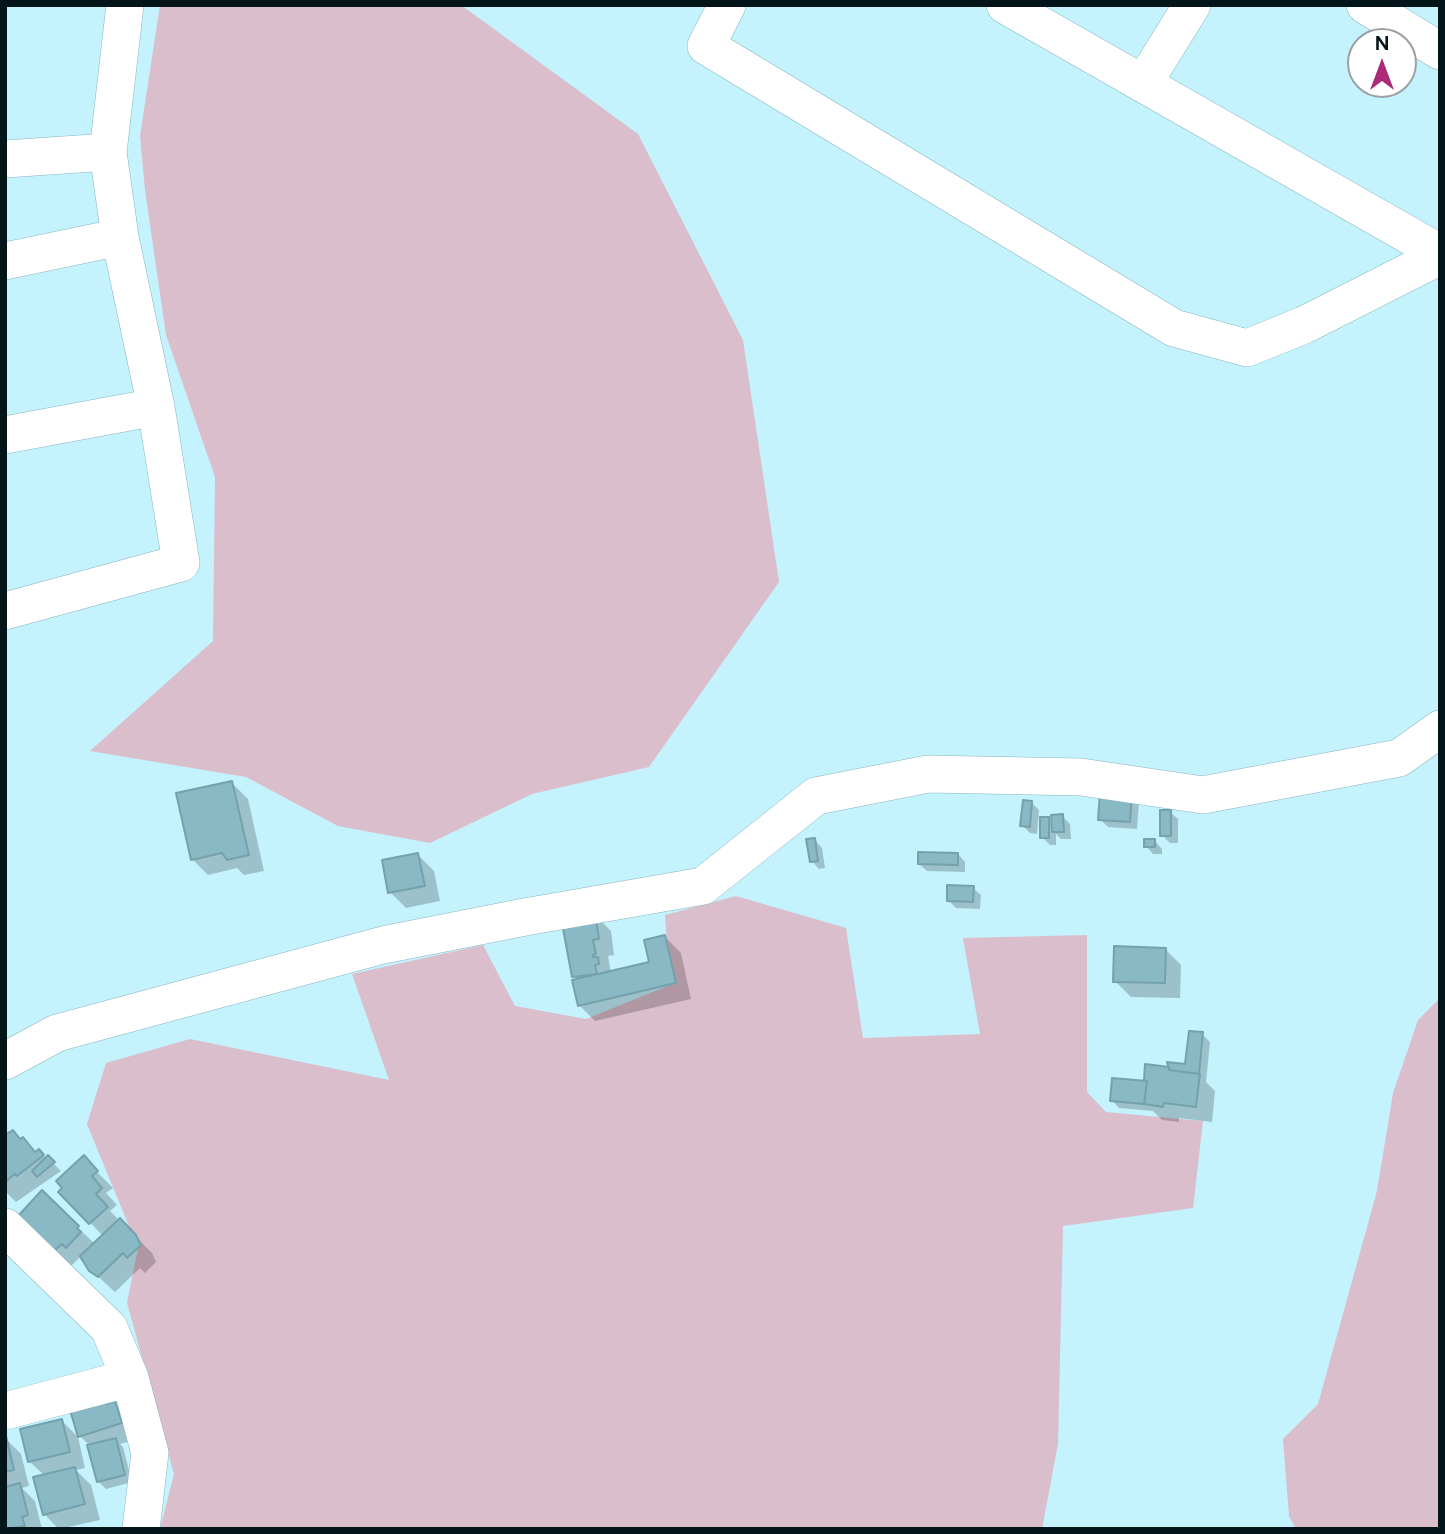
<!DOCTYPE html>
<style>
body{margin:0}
#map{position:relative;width:1445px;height:1534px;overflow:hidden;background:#c4f2fd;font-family:Figtree,sans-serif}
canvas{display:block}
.frame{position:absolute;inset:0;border:7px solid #041519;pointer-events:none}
.north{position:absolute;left:1347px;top:28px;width:70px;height:70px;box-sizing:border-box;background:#fff;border:2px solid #9ba1a3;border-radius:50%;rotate:0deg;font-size:19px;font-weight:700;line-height:28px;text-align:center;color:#041519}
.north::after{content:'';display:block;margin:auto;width:24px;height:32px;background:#ac2b78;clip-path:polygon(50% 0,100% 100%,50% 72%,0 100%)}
</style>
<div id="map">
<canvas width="1445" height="1534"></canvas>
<div class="frame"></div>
<div class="north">N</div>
</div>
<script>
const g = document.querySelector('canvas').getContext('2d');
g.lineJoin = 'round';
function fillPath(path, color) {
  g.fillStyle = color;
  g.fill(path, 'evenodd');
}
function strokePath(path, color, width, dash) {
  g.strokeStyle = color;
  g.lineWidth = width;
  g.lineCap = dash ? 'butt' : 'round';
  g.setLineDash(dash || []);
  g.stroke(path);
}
fillPath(new Path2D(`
 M160,5H461L638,134L743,340L779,582L649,767L532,794L430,843L338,826L246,777L90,751L213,641L215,477L166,335L145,190L140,136Z
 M736,896L846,928L863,1038L980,1034L963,938L1087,935V1092L1106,1112L1203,1121L1193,1208L1063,1226L1058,1444L1042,1529H160L174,1474L127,1303L138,1248L87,1124L106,1063L190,1039L389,1080L352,974L483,945L515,1006L586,1019L670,985L665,915Z
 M1440,998V1529H1296L1289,1516L1283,1439L1318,1404L1377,1191L1393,1093L1418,1020Z`), '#dbbecb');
fillPath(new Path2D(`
 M232,783L248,799L264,871L244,875L237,868L208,875L192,859Z
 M1102,793L1139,802L1137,829L1108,827L1100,819Z
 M1032,803L1039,810L1037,834L1030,833L1022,825Z
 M1170,812L1178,819V843H1170L1162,835Z
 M1062,816L1070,824L1071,839H1061L1056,834V845H1050L1042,837L1048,819L1053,824Z
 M815,840L822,848L825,868L819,869L812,861Z
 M1155,841L1162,849V854H1153L1146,846Z
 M958,854L965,862V872L927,871L919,864Z
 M418,855L434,871L440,901L406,908L390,892Z
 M973,888L981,895L980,909L956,908L949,901Z
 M595,915L611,931L614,955L608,956L611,973L651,963L665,937L681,953L691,999L595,1021L579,1005L578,980L574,976Z
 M1165,949L1181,965L1180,998L1131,997L1115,981Z
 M1202,1034L1210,1042L1206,1082L1215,1091L1212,1122L1179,1118V1122L1162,1120L1153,1111L1119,1108L1112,1100L1170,1069L1187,1066Z
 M5,1128L8,1135L23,1139L37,1153L39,1151L46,1159L48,1158L61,1171L16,1202L5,1191Z
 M83,1158L113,1188L106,1193L117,1205L110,1211L152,1253L156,1262L145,1273L140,1268L115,1292L91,1270L85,1260L83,1262L79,1258L71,1266L27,1228L42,1193L95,1244L103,1236L61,1192Z
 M104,1401L108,1405L114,1403L126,1414L137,1439L120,1444L123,1447L132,1482L106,1489L98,1481L89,1445L80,1436Z
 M62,1421L78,1437L85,1468L76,1470L91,1485L100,1520L59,1529L44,1514L45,1476L29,1461Z
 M5,1438L21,1454L29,1486L22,1488L35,1501L42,1529H5Z`), '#0003');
const building = new Path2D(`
 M232,781L249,855L227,860L222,853L191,860L176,793Z
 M1100,791L1132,793L1130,822L1098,820Z
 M1023,800L1032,801L1030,827L1020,826Z
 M1160,810H1171V836H1160Z
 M1063,814L1064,832H1052L1051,815Z
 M1040,817H1049V838H1040Z
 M815,838L818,861L810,862L806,839Z
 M1144,839H1155V847H1144Z
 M918,852L958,853V865L918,864Z
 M418,853L425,886L388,893L382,860Z
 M947,885L974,886L973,902L947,901Z
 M595,913L599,939L593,940L596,954L593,955V957H598L599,964L595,965L597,974L572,977L561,918Z
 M665,935L676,983L578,1006L572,980L649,962L644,940Z
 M1114,946L1166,948L1165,983L1113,982Z
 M1189,1031L1203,1032L1199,1074L1169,1070L1167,1062L1185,1064Z
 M1145,1064L1169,1067V1070L1200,1074L1196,1107L1164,1103L1163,1107L1144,1104L1147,1081H1144Z
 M1112,1078L1147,1081L1144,1104L1110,1101Z
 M13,1130L20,1139L23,1137L35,1152L39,1149L44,1155L17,1176L15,1174L5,1182V1135Z
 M48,1155L55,1162L37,1177L32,1171Z
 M84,1155L98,1171L92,1176L102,1188L96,1194L108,1207L89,1224L58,1192L62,1188L56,1181Z
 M42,1190L79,1226L77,1228L81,1232L66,1248L62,1244L54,1251L18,1216Z
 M120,1218L136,1235L141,1245L127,1258L123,1253L98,1277L89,1271L80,1256Z
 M105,1399L106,1404L115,1401L122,1423L78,1437L70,1410Z
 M62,1419L70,1452L28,1462L20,1429Z
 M6,1436L14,1470L5,1472V1436Z
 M116,1438L125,1475L97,1482L87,1445Z
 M75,1467L85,1504L43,1515L33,1477Z
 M20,1483L28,1515L22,1517L25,1526L5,1529V1487Z`);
fillPath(building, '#88b9c5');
strokePath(building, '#75a1ac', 2);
const minor = new Path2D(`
 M727,5L706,46L1174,328L1247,348L1304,325L1440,256
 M1005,5L1440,253
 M1365,5L1440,51
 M1143,84L1192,5
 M5,159L108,152
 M5,261L120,237
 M5,435L156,407
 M5,611L181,563L156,407L120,237L108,152L125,5
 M5,1061L57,1033L383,945L525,917L703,886L816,796L928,774L1081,777L1203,795L1399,758L1440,729
 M5,1227L109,1328L130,1378L150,1453L141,1529
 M5,1411L130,1378`);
strokePath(minor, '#88b5c0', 38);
strokePath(minor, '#fff', 37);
</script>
